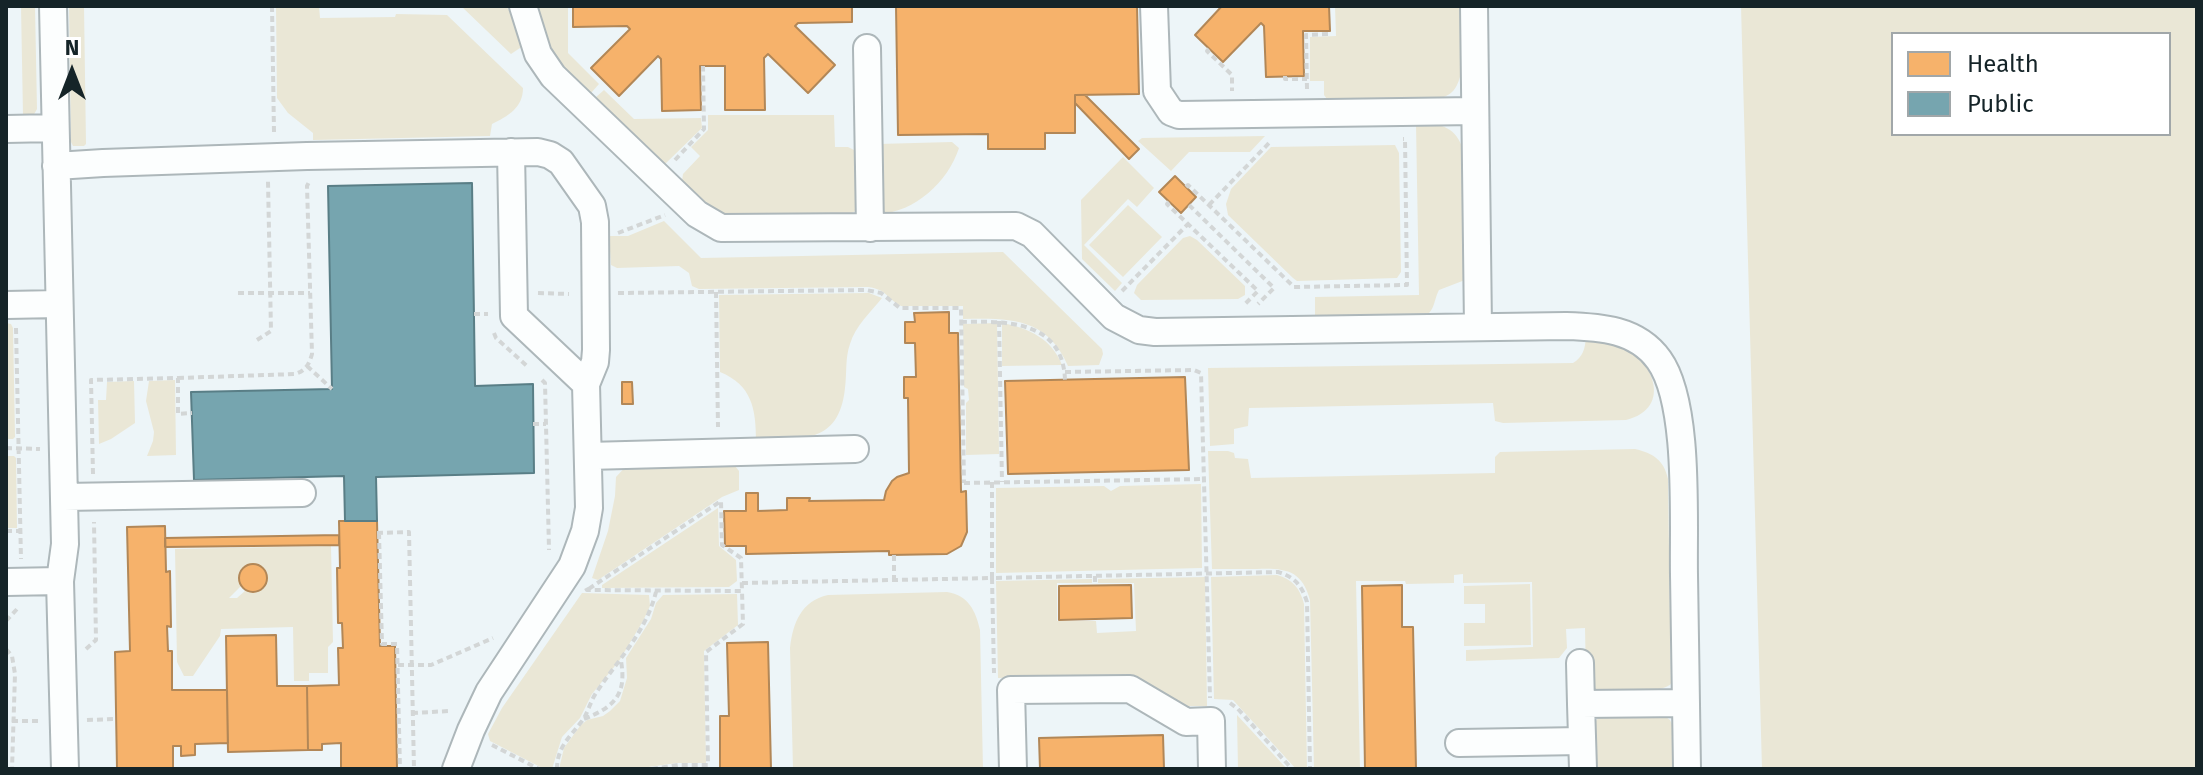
<!DOCTYPE html>
<style>
body{margin:0}
#map{position:relative;width:2203px;height:775px;overflow:hidden;background:#edf5f8;font-family:"Fira Sans",sans-serif}
canvas{display:block}
.frame{position:absolute;inset:0;border:8px solid #152428;pointer-events:none}
.legend{position:absolute;left:1891px;top:32px;width:280px;height:104px;box-sizing:border-box;background:#fff;border:2px solid #a1a7a9;margin:0;padding:10px 14px;list-style:none;font-size:24px;color:#152428}
.legend li{display:flex;align-items:center;gap:16px;height:40px}
.legend b{width:40px;border:2px solid #a1a7a9}
.north{position:absolute;left:32px;top:32px;width:80px;height:80px;-webkit-text-stroke:6px #fff;paint-order:stroke;rotate:0deg;font-size:22px;font-weight:700;line-height:32px;text-align:center;color:#152428}
.north::after{content:'';display:block;margin:auto;width:28px;height:36px;background:#152428;clip-path:polygon(50% 0,100% 100%,50% 72%,0 100%)}
</style>
<div id="map">
<canvas width="2203" height="775"></canvas>
<div class="frame"></div>
<ul class="legend">
<li><b style="height:22px;background:#f6b26b"></b>Health</li>
<li><b style="height:22px;background:#76a5af"></b>Public</li>
</ul>
<div class="north">N</div>
</div>
<script>
const g = document.querySelector('canvas').getContext('2d');
g.lineJoin = 'round';
function fillPath(path, color) {
  g.fillStyle = color;
  g.fill(path, 'evenodd');
}
function strokePath(path, color, width, dash) {
  g.strokeStyle = color;
  g.lineWidth = width;
  g.lineCap = dash ? 'butt' : 'round';
  g.setLineDash(dash || []);
  g.stroke(path);
}
fillPath(new Path2D(`
 M21,6H35L37,109L33,116H23Z
 M69,6H84L86,144L84,146H73L71,142Z
 M276,6H319L320,18L395,17L396,14L447,15L523,88C523,108 508,116 492,124L490,136L313,140V133L288,113L277,98Z
 M461,6H506L512,14L523,46L511,54Z
 M537,6H568V53L599,84L591,93L553,56L547,44Z
 M1335,6H1462C1462,28 1467,66 1457,85C1453,94 1445,97 1436,100L1330,103L1324,95V81H1310V37L1336,36Z
 M1741,6H2197V769H1762ZM1893,34H2169V134H1893Z
 M604,90L634,119L701,118L702,128L664,165L595,98Z
 M708,115H834L835,147H848L856,151L858,205L856,211L847,215L731,217L710,208L682,181L683,174L700,156L691,147L708,130Z
 M1416,124C1443,123 1457,127 1465,155V280L1439,290C1434,299 1435,311 1425,316L1315,318V297L1419,295Z
 M1265,136L1250,152H1189L1171,171L1138,141L1142,138Z
 M952,142L959,148C948,182 915,212 879,214L878,144Z
 M1395,145L1399,153L1401,272L1397,278L1297,281L1293,278L1228,215L1226,204L1231,189L1271,147Z
 M1123,157L1154,188L1137,207L1128,199L1084,245L1122,283L1115,291L1082,259L1081,200Z
 M1128,205L1162,237L1123,277L1089,245Z
 M664,221L701,258L1003,252L1102,349L1103,354L1099,365L1068,366C1047,317 1009,318 963,319V306H901C886,298 888,290 868,287L699,289L692,286L689,273L679,266L617,268L611,265L609,236H628Z
 M1190,236L1197,240L1245,286V295L1238,299L1141,300L1134,293L1137,285L1183,238Z
 M869,293L882,298C871,312 855,326 850,344C845,358 847,373 845,388C839,445 802,438 756,441C756,409 752,385 720,372L719,295Z
 M6,323L11,324L13,328L15,437L13,439H6Z
 M997,323L999,454L966,455V403L969,400L968,389L964,387L963,324Z
 M1002,323C1029,328 1052,339 1062,365L1002,366Z
 M1586,337C1595,338 1609,337 1617,341C1652,357 1675,408 1626,420L1503,423L1495,421L1493,403L1249,408L1248,426L1234,429V444L1210,446L1208,368L1573,363C1583,357 1585,349 1586,337Z
 M175,380L176,455L147,456L153,441L154,432L146,401L149,381Z
 M134,381L135,423L111,439L99,444L98,400H106L107,382Z
 M1635,449C1653,453 1664,460 1668,479L1671,684C1657,695 1609,693 1591,690L1586,679L1585,628L1566,629L1567,648L1559,658L1466,661V650L1533,647L1532,582L1463,583V574L1454,575V583L1406,584L1405,581H1356L1360,769H1314L1310,600C1302,570 1285,568 1257,569C1242,569 1227,569 1212,569L1208,451H1228L1234,453L1235,458L1248,459L1251,478L1495,473V457L1500,452Z
 M6,456H14L16,458L17,528H6Z
 M731,461L739,471V490L722,497L598,580L592,578L608,531L615,496L616,477L628,464Z
 M1201,484L1202,568L996,573V488L1104,486L1111,491L1120,486Z
 M718,508L719,546L736,560L737,581L729,587L602,588V585Z
 M331,546L333,642L328,647V673H309V681H294L293,627L221,629L220,636L193,676H184L177,662L175,549ZM246,565H259L267,572V582L258,591L246,590L237,598H229L241,586L239,572Z
 M1277,575C1292,579 1300,588 1304,604L1307,769H1296L1233,700L1214,699L1211,577Z
 M1205,577L1207,706H1184L1132,676L998,678L996,581L1092,579V583H1057V621H1096L1097,633L1136,631L1134,583H1098V579Z
 M1530,584L1531,645L1464,646V623H1485V604H1464V586Z
 M947,592C968,595 976,611 980,630L983,769H793L790,648C793,623 801,601 828,595Z
 M582,593L649,595L650,606L643,621L619,661L592,694L580,718L562,737L552,769H544L490,741L488,734L502,708Z
 M737,594L738,625L704,651L706,763H677L634,769H559L564,748L580,726L587,720L603,716L610,711L620,701L627,678L626,658L651,619L656,603L663,595Z
 M1237,715L1287,769H1238Z
 M1663,715L1670,720L1672,724V769H1594L1593,725L1598,718Z`), '#eae7d6');
const health = new Path2D(`
 M573,6H852V22L798,23L795,26L835,65L808,93L768,54L764,58L765,110H725V66H700L701,110L662,111L661,59L658,56L619,96L591,68L630,29L627,26L573,27Z
 M896,6H1137L1139,94L1075,95V133H1045V149H988V134L898,135Z
 M1222,6H1329L1330,31H1303L1304,76L1266,77L1264,26L1261,23L1223,62L1195,35Z
 M1075,95H1085L1139,149L1129,159L1075,103Z
 M1175,176L1196,197L1181,213L1159,192Z
 M949,312V333H958L961,492L966,491L967,532L961,546L947,554L889,555V551L746,554V546H725L724,511H746V493H758V511L787,510V498H810L809,501L884,500L886,491L892,481L897,477L909,473L908,398H904V377H916L915,343H905V322H915L914,313Z
 M1185,377L1189,470L1008,474L1005,381Z
 M622,382H632L633,404H622Z
 M339,521H377L380,646H395L397,769H341V743L322,744V750H308L307,686L339,685L338,648H343L342,623H338L337,568H340Z
 M165,526L166,572L170,571L171,627L167,626L168,651H172V690H227L228,743L195,744V755L181,756V746H173V769H117L115,652L130,651L127,527Z
 M339,535V545L165,547V538Z
 M239 578a14 14 0 1 1 28 0a14 14 0 1 1-28 0Z
 M1131,585L1132,618L1059,620V586Z
 M1402,585V627H1413L1416,769H1365L1362,586Z
 M276,635L277,686H307L308,750L228,752L226,636Z
 M768,642L771,769H720V716H729L727,643Z
 M1163,735L1164,769H1040L1039,738Z`);
fillPath(health, '#f6b26b');
strokePath(health, '#b28757', 2);
const public = new Path2D(`
 M472,183L475,386L533,384L534,473L376,477L377,521H345L344,476L194,480L191,392L332,389L328,186Z`);
fillPath(public, '#76a5af');
strokePath(public, '#597e86', 2);
const minor = new Path2D(`
 M53,6L65,544L60,581L65,769
 M523,6L538,54L553,76L697,214L721,228L1016,226L1032,234L1114,317L1139,330L1155,332L1566,326C1600,327 1637,329 1659,360C1690,403 1683,520 1684,575C1685,639 1686,704 1687,769
 M1154,6L1157,91L1171,112L1179,115L1475,111
 M1474,6L1478,327
 M867,48L870,228
 M6,129L55,128
 M511,152L514,316L586,384
 M56,166L103,163L307,156L538,152L550,155L561,162L592,206L595,222L596,350L595,362L586,384L589,508L585,531L572,566L489,692L471,730L456,769
 M6,305L59,304
 M588,456L855,449
 M64,497L302,493
 M6,582L60,581
 M1580,663L1581,704
 M1459,743L1582,741
 M1013,769L1011,690L1130,689L1186,722L1211,721L1212,769
 M1583,769L1581,704L1686,703`);
strokePath(minor, '#adb7ba', 30);
strokePath(new Path2D(`
 M272,6L274,133
 M1209,49L1207,51L1232,75V91
 M1285,76V79H1307
 M1307,89L1306,35L1330,34
 M675,160L704,129L703,66
 M1186,187L1188,185L1294,287L1407,285L1405,139H1403
 M1169,202L1167,204L1258,291L1243,306
 M1189,205L1274,288L1258,304
 M1209,205L1271,141
 M618,233L665,215
 M1122,291L1188,224
 M716,292L718,427
 M238,293H310
 M538,293L569,294
 M618,293L866,290L881,293L900,308H961L964,483
 M474,314H488
 M999,321L1002,482
 M961,322C1006,321 1063,320 1065,380
 M16,328L21,559
 M494,333L496,338L527,366
 M257,340L271,331L268,181
 M307,366L332,389
 M1065,372L1194,370L1201,373L1210,698
 M178,378L295,374C305,371 309,365 312,354L307,186L310,180
 M542,380L545,383L549,550
 M533,424H546
 M6,448L40,449
 M93,474L91,380L178,378V414L192,413
 M992,482V578L1278,572C1295,577 1302,586 1307,602L1310,769
 M964,483L1204,479
 M6,531H20
 M377,533L409,532L414,769
 M379,533L382,644H397L400,769
 M894,555V580
 M1095,576V586
 M742,583L992,578L994,673
 M586,588L587,590L742,591L741,558L722,545L721,501L587,590
 M6,621L18,608
 M6,649L12,656L15,674L12,769
 M86,649L96,640L94,522
 M398,665H431L493,638
 M1230,703L1238,709L1292,769
 M412,713L449,711L451,713
 M584,719C614,707 627,695 621,661
 M87,720L116,719
 M12,721H38
 M492,745L539,769
 M557,769C557,747 570,737 582,721C588,713 590,702 596,693C619,658 645,634 656,592
 M652,769L678,765H708L706,652L743,624L742,591`), '#d3d6d6', 4, [6, 4]);
strokePath(minor, '#fcfefe', 26);
</script>
